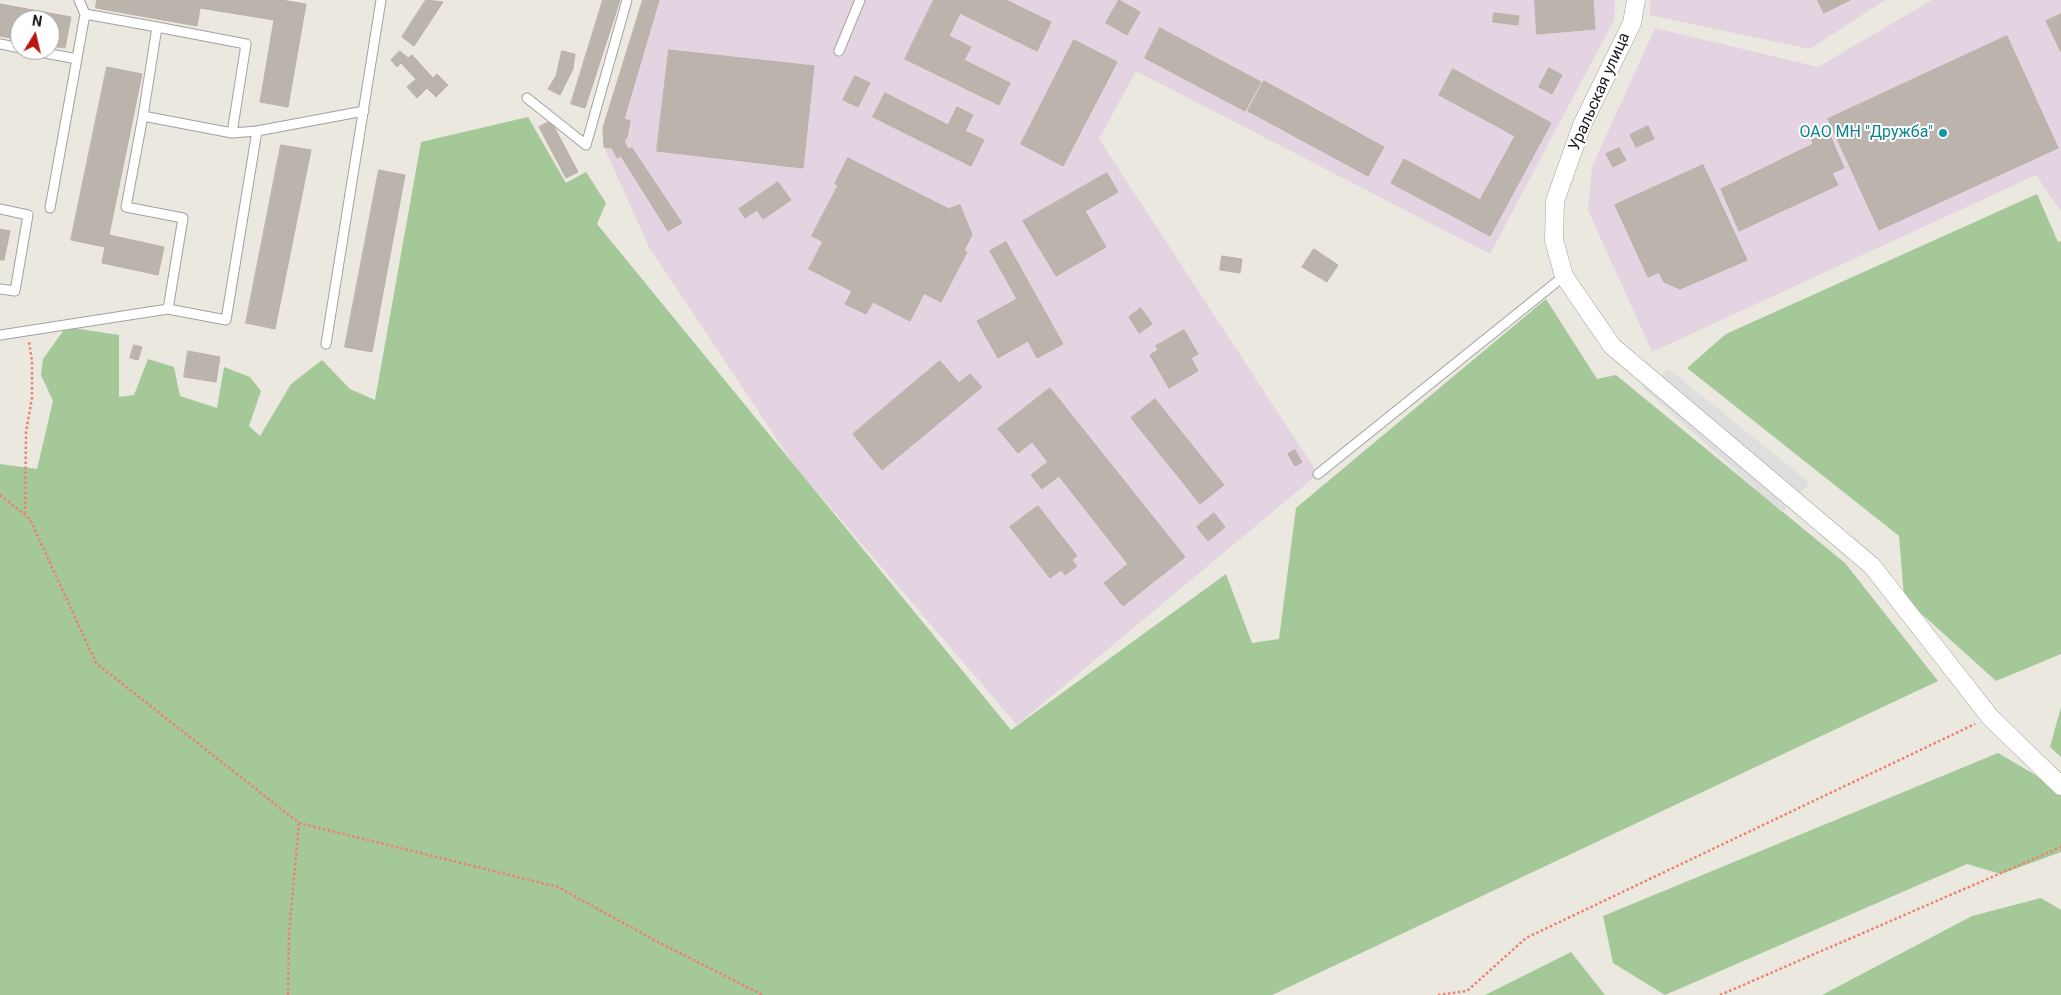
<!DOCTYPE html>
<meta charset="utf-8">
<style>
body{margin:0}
#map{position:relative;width:2061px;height:995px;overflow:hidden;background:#ebe8e0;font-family:Roboto,sans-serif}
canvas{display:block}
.north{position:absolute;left:10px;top:10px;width:50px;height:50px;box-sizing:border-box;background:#fff;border:1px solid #a3a3a3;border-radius:50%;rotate:9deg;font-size:14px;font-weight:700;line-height:20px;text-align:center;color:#1a1a1a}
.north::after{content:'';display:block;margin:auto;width:18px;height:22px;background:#b7150e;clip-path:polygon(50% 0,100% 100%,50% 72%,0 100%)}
</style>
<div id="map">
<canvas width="2061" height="995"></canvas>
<div class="north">N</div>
</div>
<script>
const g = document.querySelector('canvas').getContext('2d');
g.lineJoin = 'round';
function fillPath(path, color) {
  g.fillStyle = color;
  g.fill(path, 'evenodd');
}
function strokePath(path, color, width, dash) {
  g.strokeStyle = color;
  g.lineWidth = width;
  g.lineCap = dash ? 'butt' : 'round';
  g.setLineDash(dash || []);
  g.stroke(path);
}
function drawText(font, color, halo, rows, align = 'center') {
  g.font = font + ' Roboto,sans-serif';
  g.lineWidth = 4;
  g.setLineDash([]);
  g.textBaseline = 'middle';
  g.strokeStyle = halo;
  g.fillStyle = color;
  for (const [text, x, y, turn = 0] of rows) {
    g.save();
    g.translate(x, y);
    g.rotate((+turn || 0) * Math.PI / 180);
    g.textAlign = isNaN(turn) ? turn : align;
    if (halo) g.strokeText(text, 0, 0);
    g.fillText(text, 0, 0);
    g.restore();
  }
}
fillPath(new Path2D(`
 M643,0H1615L1614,20L1490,254L1136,71L1099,139L1318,474L1017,725L794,465L649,247L604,147L603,128Z
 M1651,0H1885L1810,49L1649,15Z
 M1932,0H2061V212L2036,175L1652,352L1588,210L1592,167L1655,28L1818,67Z`), '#e4d3e0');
fillPath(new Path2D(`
 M528,117L566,183L586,172L606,203L597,224L1011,730L1226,574L1252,643L1279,639L1296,508L1546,299L1597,379L1616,375L1845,563L1938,681L1272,995H0V464L37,469L53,401L41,375L43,359L66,327L119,335V397L134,395L148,359L174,367L180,396L217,408L224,367L250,377L261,391L249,426L260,436L291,384L322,360L350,389L375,400L421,142Z
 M2037,194L2058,242L2061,241V654L1996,681L1904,598L1899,536L1687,368L1726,334Z
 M2061,707V757L2050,747Z
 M1998,753L2061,790V852L2001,874L1967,864L1665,995L1613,963L1603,916Z
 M2041,898L2061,910V995H1822L1972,916Z
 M1571,952L1605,995H1485Z`), '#a4c898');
fillPath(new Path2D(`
 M1669,369L1810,483L1782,512L1643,388Z`), '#dedede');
const building = new Path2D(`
 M97,0H281L306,4L288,107L260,102L274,20L200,8L197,26L96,8Z
 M426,0L443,2L414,46L402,37Z
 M603,0H620L585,108L571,104Z
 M643,0H659L624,119L630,121L627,137L624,141L628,149L632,148L682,223L668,231L621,156L617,158L612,148L604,147L603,128Z
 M934,0H1006L1051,22L1037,51L960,13L949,36L971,47L964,60L1010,83L999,105L905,59Z
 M1119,0L1140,12L1127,35L1106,23Z
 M1535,0H1593L1595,29L1537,34Z
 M1818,0H1850L1824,13Z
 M0,4L71,17L65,48L50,46V20H20V40L0,36Z
 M1494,13L1519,16L1518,25L1493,22Z
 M2061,14V52L2046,21Z
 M1160,28L1261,82L1245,111L1145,58Z
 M2007,36L2058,148L1879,230L1828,119Z
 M1074,40L1117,62L1063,166L1021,144Z
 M669,50L814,66L803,168L657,151Z
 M400,51L408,58L412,55L433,78L437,74L448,85L436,97L427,88L417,98L407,87L416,79L401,63L397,67L391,60Z
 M562,51L575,54L573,69L560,95L548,89L556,76Z
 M107,67L142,74L109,235L164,247L158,275L102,263L105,247L71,240Z
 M1549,68L1562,75L1552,94L1539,87Z
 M1453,69L1551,123L1490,236L1391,183L1404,159L1480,200L1515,136L1439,95Z
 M855,76L870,83L858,107L843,100Z
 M1264,81L1384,147L1368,176L1248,111Z
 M885,93L948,125L957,107L973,115L965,131L984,140L971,166L873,117Z
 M551,121L578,172L566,178L539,127Z
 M1648,126L1654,139L1636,147L1630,135Z
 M1829,133L1844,168L1832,173L1838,185L1739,231L1721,189L1813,144L1812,140Z
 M281,145L311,150L275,329L246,323Z
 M1619,148L1626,160L1613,167L1606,154Z
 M848,158L949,209L935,236L835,184Z
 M1703,165L1747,260L1680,289L1664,282L1659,272L1648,277L1615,205Z
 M379,170L405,175L372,352L345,347Z
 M1107,173L1118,192L1085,211L1106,247L1056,276L1023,221Z
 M778,182L791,200L763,219L757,210L745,218L739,209Z
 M838,186L967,252L941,302L812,236Z
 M960,205L972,235L964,250L935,236L949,209Z
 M0,229L10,231L4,260H0Z
 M823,242L924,293L910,321L873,302L866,314L845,304L852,291L809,269Z
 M1006,242L1063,344L1037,358L1028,341L998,358L977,321L1017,299L990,251Z
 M1314,249L1338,265L1327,282L1302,267Z
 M1222,256L1242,259L1240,273L1220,270Z
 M1141,308L1152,324L1139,333L1129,317Z
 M1184,330L1198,354L1191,358L1198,371L1169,388L1150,355L1158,350L1156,346Z
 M134,345L142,347L138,360L130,358Z
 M188,351L220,357L216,382L184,377Z
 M940,361L959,383L970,374L982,387L882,470L853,434Z
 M1050,388L1185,557L1123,606L1104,583L1128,564L1059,476L1042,489L1031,475L1048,462L1032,442L1018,453L998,429Z
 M1155,399L1224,485L1200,504L1131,418Z
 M1295,450L1302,462L1295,466L1288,454Z
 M1038,506L1077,556L1072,560L1077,566L1065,575L1061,570L1050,578L1010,527Z
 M1214,513L1225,527L1208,541L1197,527Z`);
fillPath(building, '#bbb4ad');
strokePath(building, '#bcafa4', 1);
const service = new Path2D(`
 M85,14L157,27L143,116L232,133L257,131L364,111
 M157,27L246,44L232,133
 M0,44L20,48
 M29,50L77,59
 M839,51L860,0
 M527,98L586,145L627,0
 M143,116L126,207L183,218L168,309
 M50,208L85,14L79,0
 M0,209L28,215L15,291L0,289
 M0,335L168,309L226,320L257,131
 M326,344L381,0
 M1318,474L1564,276`);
const minor = new Path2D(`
 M1636,0L1632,23L1582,125L1555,201L1554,240L1564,276L1612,346L1872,566L1990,717L2061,786`);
strokePath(service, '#a1a1a1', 11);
strokePath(minor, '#a1a1a1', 19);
strokePath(new Path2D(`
 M0,495L30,519L96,663L299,823L558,887L656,941L763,995
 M25,514L26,432L32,398V361L29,342
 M288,995L289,933L299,823
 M1438,995L1467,991L1526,938L1975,724
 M1720,995L2061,847`), '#ef806e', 2.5, [2.5, 2.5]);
strokePath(service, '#fff', 9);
strokePath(minor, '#fff', 18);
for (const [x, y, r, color] of [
 [1943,133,5,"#0f9aa8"]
]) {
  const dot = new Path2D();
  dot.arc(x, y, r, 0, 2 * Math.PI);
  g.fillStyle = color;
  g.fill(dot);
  strokePath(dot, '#fff', 2);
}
drawText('16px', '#1a1a1a', '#fff', [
 ["Уральская улица",1600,92,-66]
]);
drawText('16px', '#0d838f', '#fff', [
 ["ОАО МН \"Дружба\"",1933,133]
], 'right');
</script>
